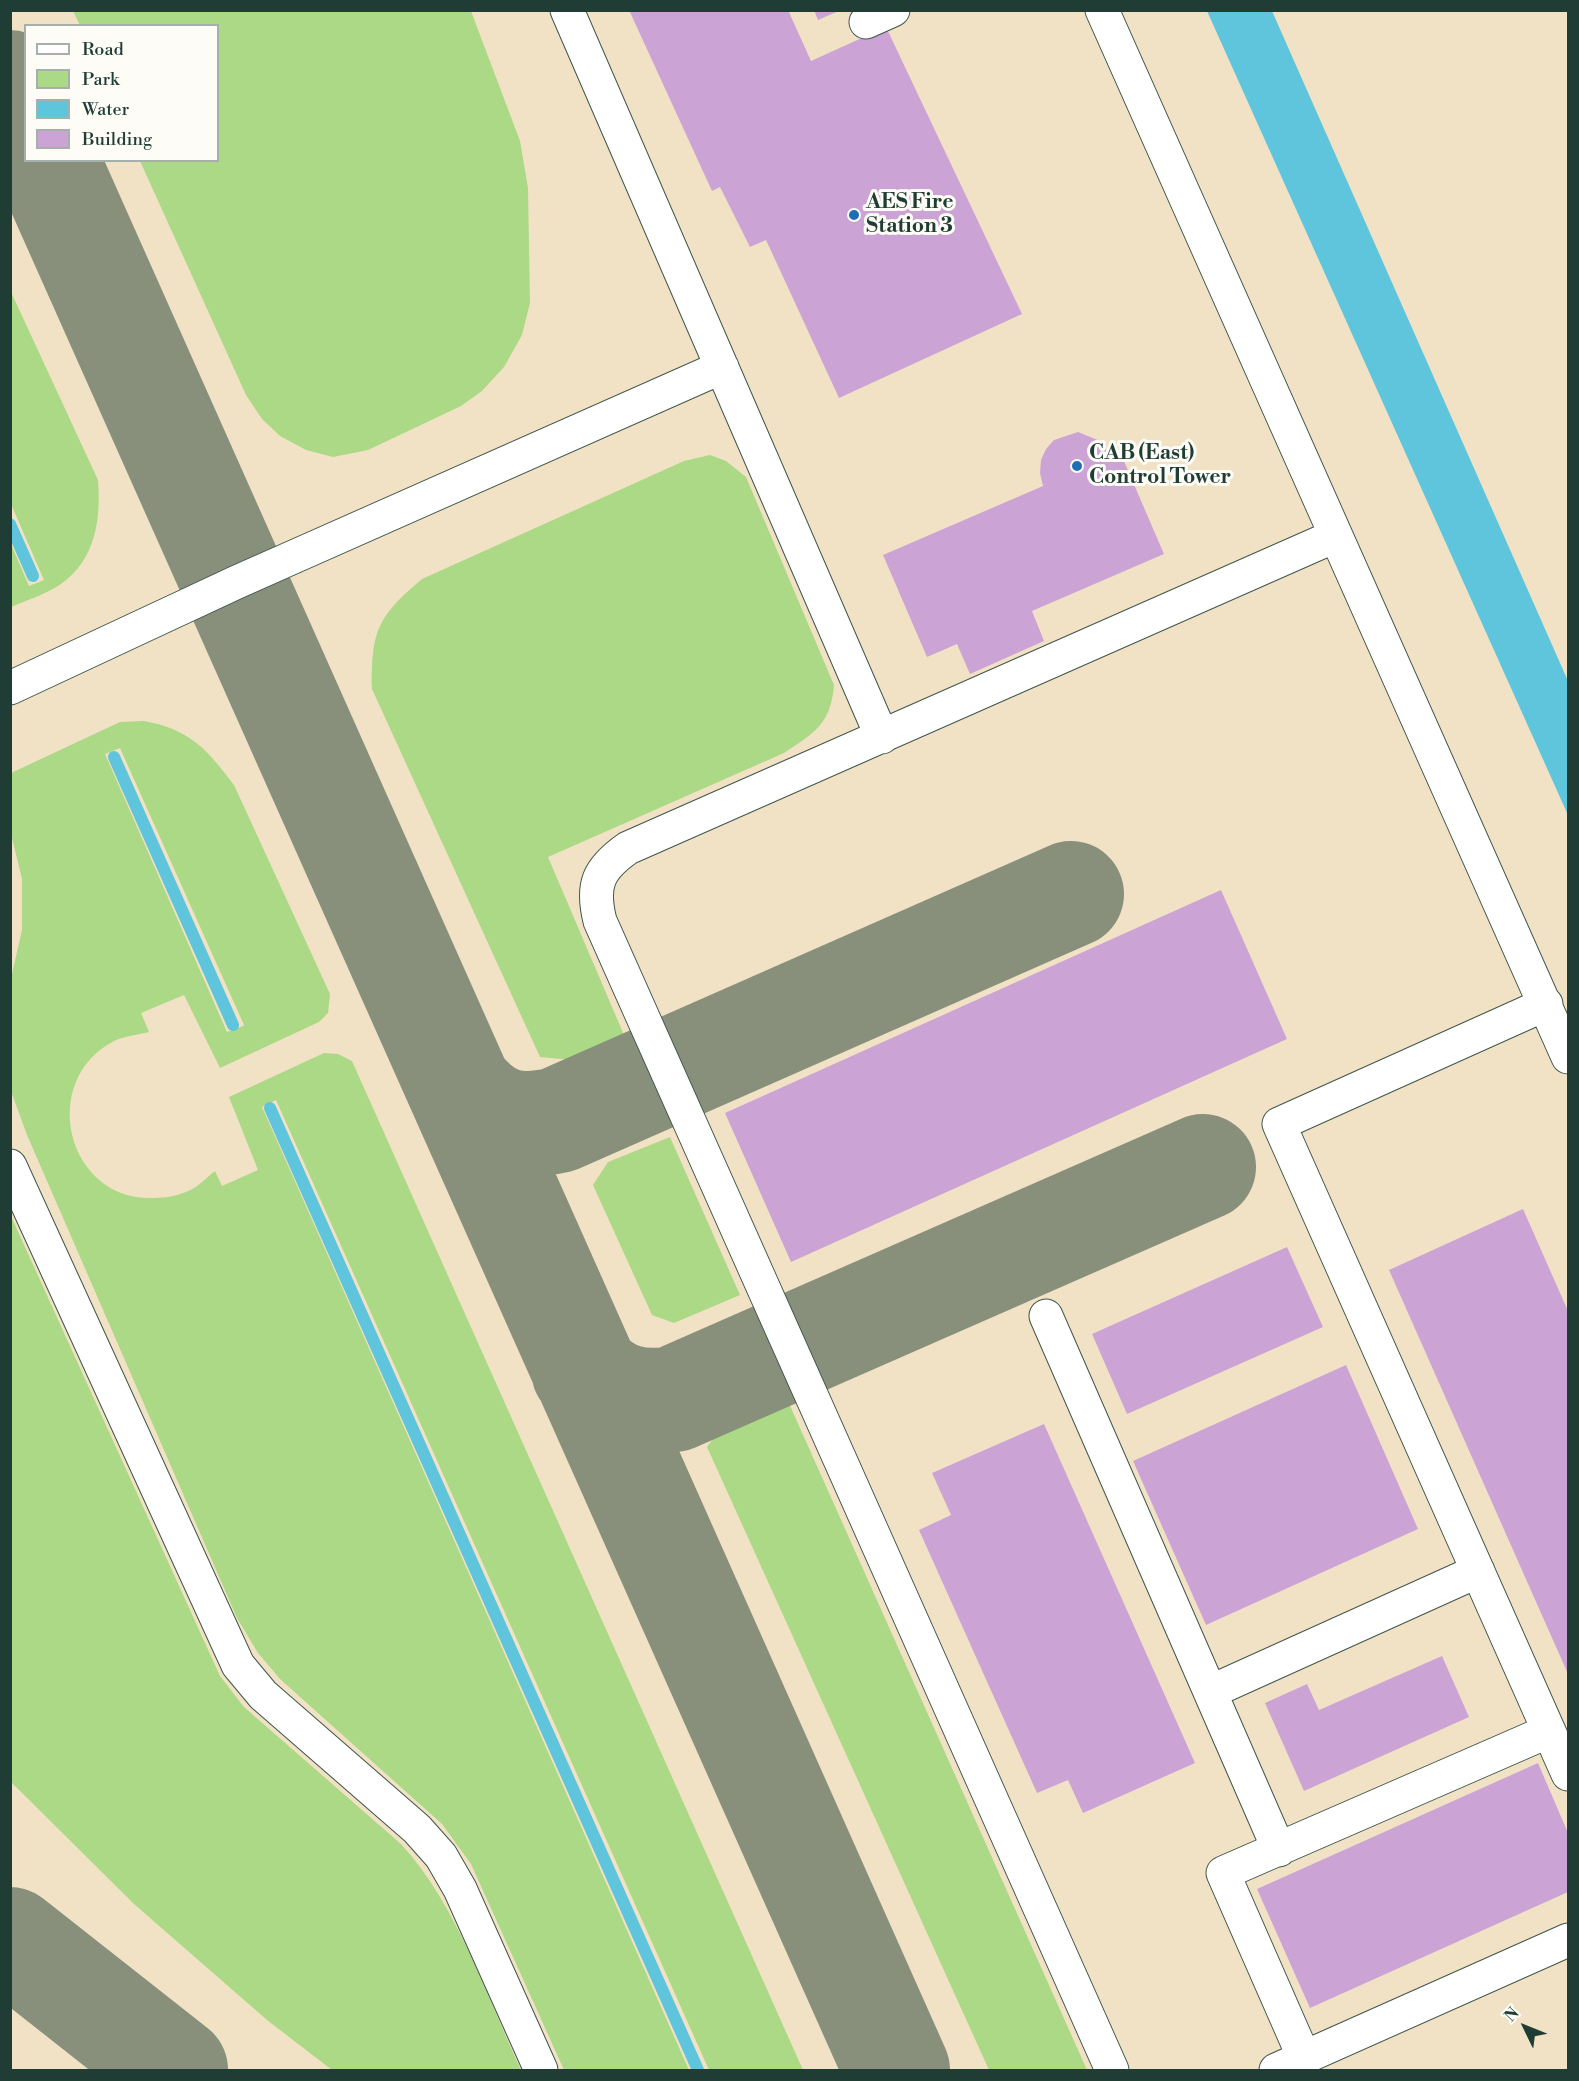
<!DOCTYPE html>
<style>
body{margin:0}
#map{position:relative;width:1579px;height:2081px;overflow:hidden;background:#f1e2c5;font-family:"Libre Bodoni",serif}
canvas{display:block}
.frame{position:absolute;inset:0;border:12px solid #1f3d34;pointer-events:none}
.legend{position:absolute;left:24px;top:24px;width:195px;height:138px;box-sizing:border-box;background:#fdfcf7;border:2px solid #a4b0a9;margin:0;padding:8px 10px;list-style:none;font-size:18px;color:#1f3d34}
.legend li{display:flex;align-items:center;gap:12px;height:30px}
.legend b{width:30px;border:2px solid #a4b0a9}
.north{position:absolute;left:1495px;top:1997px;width:60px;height:60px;-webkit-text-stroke:4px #fdfcf7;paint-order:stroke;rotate:313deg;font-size:16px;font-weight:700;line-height:24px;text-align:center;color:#1f3d34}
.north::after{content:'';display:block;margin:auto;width:21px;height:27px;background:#1f3d34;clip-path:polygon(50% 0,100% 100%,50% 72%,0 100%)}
</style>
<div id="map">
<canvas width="1579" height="2081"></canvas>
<div class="frame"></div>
<ul class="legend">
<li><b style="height:8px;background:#fff"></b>Road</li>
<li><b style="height:16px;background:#acd986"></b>Park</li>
<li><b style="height:16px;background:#5ec5dc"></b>Water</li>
<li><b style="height:16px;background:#cba4d5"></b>Building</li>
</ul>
<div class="north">N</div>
</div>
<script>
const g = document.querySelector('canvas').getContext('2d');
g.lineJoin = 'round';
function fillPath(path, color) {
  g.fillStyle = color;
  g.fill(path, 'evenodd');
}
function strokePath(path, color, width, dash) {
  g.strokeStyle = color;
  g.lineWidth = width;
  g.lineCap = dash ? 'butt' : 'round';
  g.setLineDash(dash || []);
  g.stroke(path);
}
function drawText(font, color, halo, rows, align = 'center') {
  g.font = font + ' "Libre Bodoni",serif';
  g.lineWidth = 6;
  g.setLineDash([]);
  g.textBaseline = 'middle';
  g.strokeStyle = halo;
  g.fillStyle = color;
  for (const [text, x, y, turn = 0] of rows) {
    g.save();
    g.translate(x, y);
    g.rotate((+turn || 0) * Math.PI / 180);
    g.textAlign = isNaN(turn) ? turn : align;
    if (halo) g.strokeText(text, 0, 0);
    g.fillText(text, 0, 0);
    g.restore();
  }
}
fillPath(new Path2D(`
 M73,11H471L520,141L528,188L530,303L522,335L504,367L482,391L461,406L368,450L333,457L306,450L280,436L262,419L246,395L140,161L218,160V26L80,25Z
 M11,292L98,480C101,519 96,559 61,584C47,594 27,600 11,607V544L29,586L44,580L11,504Z
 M710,455L726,461L746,477L834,685C831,724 814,733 784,753L548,857L624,1035L572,1060L540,1057L372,689C371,631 378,616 422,579L684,461Z
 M144,721C189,729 207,749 234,785L330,994L328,1013L319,1022L220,1068L184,995L141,1013L149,1032C138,1035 124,1036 114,1041C37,1081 67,1202 154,1198C167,1198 182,1195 194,1188C201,1184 208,1176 215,1171L222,1186L258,1170L229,1097L324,1053L338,1054L352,1061L803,2070H709L276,1100L262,1107L689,2070H564L471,1864L442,1824L280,1679L258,1653L237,1618L27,1135L11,1091V978L22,930V879L11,834V773L120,722ZM120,748L244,1025L243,1026L227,1032L105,754Z
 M670,1137L740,1295L674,1323L652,1315L593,1185L608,1162Z
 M10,1214L220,1676L244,1707L401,1844C456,1903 487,1997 521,2070H332L267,2020L134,1904L11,1782Z
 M787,1399L1087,2070H989L707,1447L720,1429Z`), '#acd986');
fillPath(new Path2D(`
 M1207,11H1272L1568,681V815Z`), '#5ec5dc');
strokePath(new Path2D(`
 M10,524L33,576
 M114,757L233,1025
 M270,1108L698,2070`), '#5ec5dc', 12);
strokePath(new Path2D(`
 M10,83L26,116
 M46,160C334,795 613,1434 897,2070
 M459,1087C488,1122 513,1130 558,1120L1071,894
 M584,1370C609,1397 637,1405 674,1399L1203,1167
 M10,1940L175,2070`), '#88907c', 106);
fillPath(new Path2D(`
 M629,10H788L811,61L886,27L1022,314L839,398L766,240L750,247L720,187L712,191Z
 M814,10H841L818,20Z
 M1078,432L1100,441L1111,456L1120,452L1164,554L1032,611L1044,641L970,674L957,644L927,657L883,555L1043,486L1040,473L1041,460L1046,449L1054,440Z
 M1221,890L1287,1039L791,1262L725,1113Z
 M1523,1209L1568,1311V1674L1389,1270Z
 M1287,1247L1323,1327L1127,1414L1092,1334Z
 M1346,1365L1418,1529L1206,1625L1133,1461Z
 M1044,1424L1195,1763L1083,1813L1068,1780L1037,1793L919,1530L951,1515L932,1473Z
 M1442,1656L1469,1717L1304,1791L1265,1703L1307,1684L1319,1710Z
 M1538,1763L1568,1833V1892L1310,2008L1257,1889Z`), '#cba4d5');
const minor = new Path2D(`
 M567,10L882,737
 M1102,10L1568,1057
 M866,22L893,10
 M10,688L237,582L722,367
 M1546,1004L1279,1124L1568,1774
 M10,1166L238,1665L263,1695L417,1829L441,1856L460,1889L541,2070
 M1046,1316L1279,1850
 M1210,1692L1478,1571
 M1302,2053L1223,1873L1549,1731
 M1112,2070L600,921C591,885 598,869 628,848L1335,536
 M1276,2070L1568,1940`);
strokePath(minor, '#3e564a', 35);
strokePath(minor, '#fff', 33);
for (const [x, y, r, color] of [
 [854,215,6,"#1f6fb2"],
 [1077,466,6,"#1f6fb2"]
]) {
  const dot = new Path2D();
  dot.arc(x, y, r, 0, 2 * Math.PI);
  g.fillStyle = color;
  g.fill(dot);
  strokePath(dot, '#fdfcf7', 2);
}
drawText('bold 21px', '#1f3d34', '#fdfcf7', [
 ["AES Fire",866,203],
 ["Station 3",866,227],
 ["CAB (East)",1089,454],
 ["Control Tower",1089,478]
], 'left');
</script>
